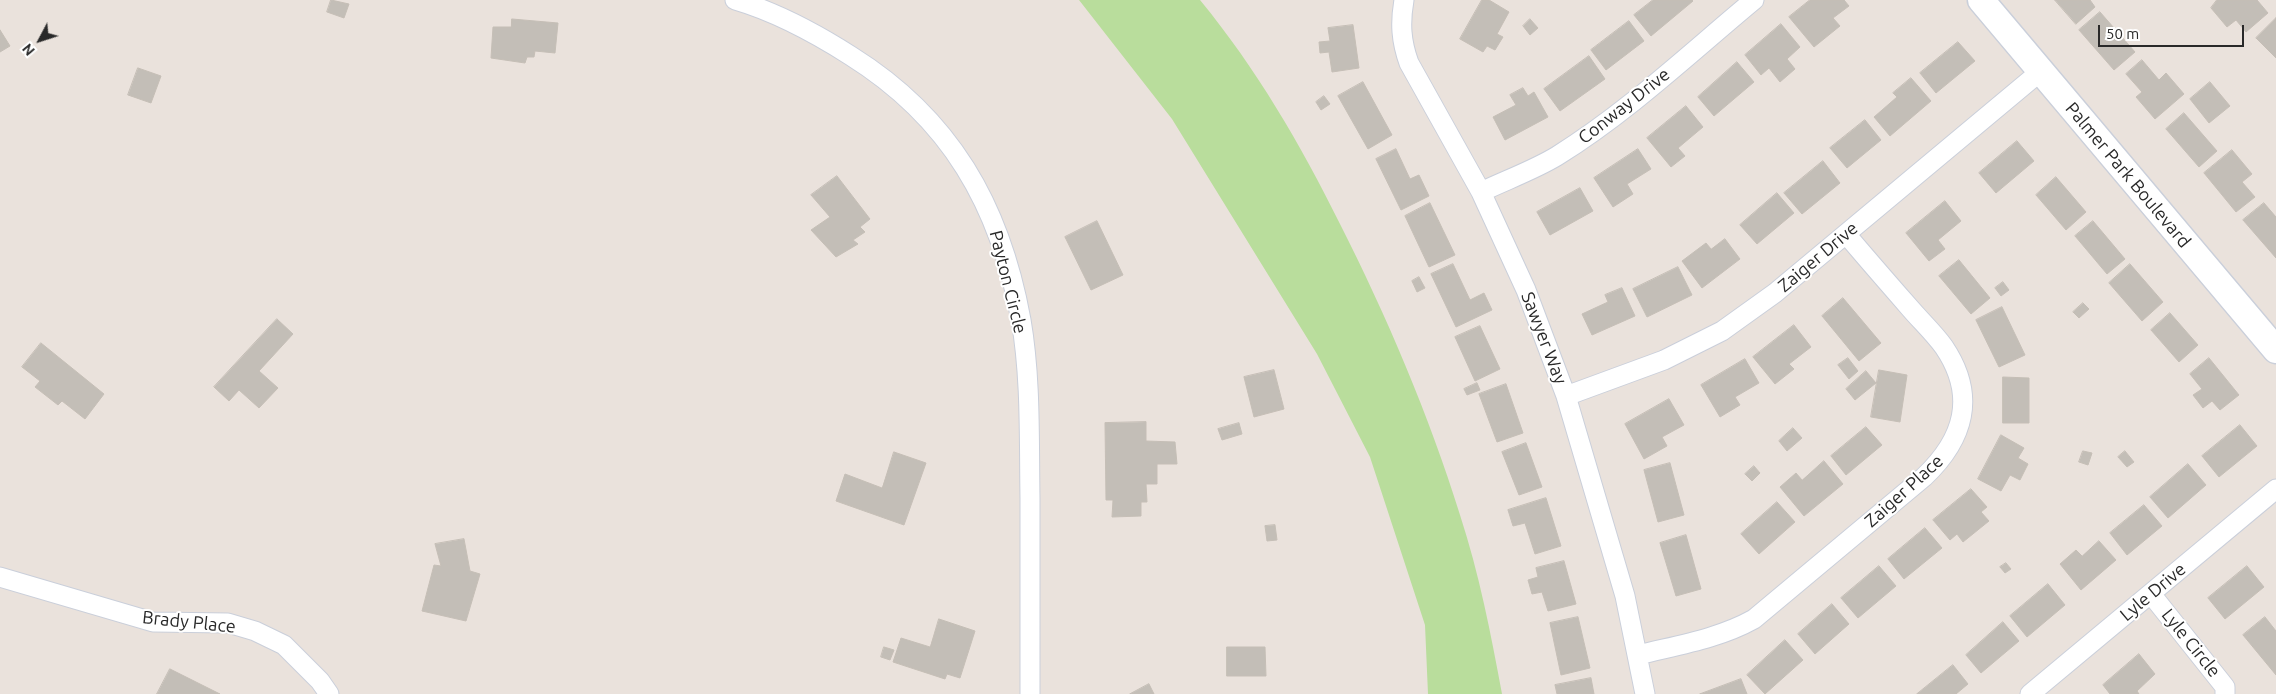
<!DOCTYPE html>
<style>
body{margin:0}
#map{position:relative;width:2276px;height:694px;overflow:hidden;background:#eae2dc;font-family:Ubuntu,sans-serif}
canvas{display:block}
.north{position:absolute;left:15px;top:15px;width:50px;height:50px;-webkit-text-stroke:4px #fff;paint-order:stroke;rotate:230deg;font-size:14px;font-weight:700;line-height:20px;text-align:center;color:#292929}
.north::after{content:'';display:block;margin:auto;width:18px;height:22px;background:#292929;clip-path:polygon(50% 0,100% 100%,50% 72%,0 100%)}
.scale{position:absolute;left:2098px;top:25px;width:146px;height:22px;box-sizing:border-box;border:2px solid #292929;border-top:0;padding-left:6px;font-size:15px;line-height:18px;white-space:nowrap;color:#292929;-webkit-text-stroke:4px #fff;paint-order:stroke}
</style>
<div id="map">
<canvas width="2276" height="694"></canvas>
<div class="north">N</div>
<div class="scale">50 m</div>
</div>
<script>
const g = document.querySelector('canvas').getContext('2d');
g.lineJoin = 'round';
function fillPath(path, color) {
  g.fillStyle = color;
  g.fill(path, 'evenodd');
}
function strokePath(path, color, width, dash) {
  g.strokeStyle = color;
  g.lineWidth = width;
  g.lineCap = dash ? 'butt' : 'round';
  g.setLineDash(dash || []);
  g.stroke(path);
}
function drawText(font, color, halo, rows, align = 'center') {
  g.font = font + ' Ubuntu,sans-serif';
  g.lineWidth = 4;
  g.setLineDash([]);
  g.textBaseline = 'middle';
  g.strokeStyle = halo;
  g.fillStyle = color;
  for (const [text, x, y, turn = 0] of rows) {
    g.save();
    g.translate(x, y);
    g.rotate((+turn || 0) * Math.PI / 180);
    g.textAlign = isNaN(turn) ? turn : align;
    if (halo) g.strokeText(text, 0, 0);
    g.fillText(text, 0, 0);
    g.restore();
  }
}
fillPath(new Path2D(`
 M1079,0H1200C1256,68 1301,145 1340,224C1387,317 1429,415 1460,515C1479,573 1491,634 1502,694H1428L1425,625L1370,457L1317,354L1172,119Z`), '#b9dd9c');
const building = new Path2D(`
 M331,0L349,4L344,18L327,12Z
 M1482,0H1489L1509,12L1497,34L1503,37L1495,50L1487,46L1483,52L1460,39Z
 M1653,0H1692L1693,1L1651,36L1634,15Z
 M1810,0H1844L1849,6L1833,18L1840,26L1814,47L1789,17Z
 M2055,0H2090L2095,7L2076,24Z
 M2217,0H2257L2268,13L2246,32L2236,20L2227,27L2211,8Z
 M2100,12L2135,52L2114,70L2079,30Z
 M2276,18V58L2256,38Z
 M512,19L558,23L555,53L535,51L534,57H527L525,63L491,58L493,27H511Z
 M1530,19L1538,28L1530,35L1523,26Z
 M1629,21L1644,41L1606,70L1591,50Z
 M1781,24L1800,47L1787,59L1795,69L1780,82L1769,68L1761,75L1745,55Z
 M1353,25L1359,68L1332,72L1329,52L1320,53L1319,42L1330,41L1328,28Z
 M0,30L10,46L0,52Z
 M1958,42L1975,61L1936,93L1920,73Z
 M1589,56L1605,79L1560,111L1544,89Z
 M2142,60L2159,80L2166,73L2184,94L2155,119L2136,97L2142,92L2126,74Z
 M1737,62L1754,82L1714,116L1698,97Z
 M138,68L161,76L151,103L128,95Z
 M1911,78L1931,101L1890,136L1874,117L1897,97L1893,93Z
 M1363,82L1392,135L1368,149L1338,96Z
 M2210,82L2230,106L2209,123L2190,99Z
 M1523,88L1528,96L1534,92L1548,117L1505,140L1493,117L1516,105L1510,95Z
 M1324,96L1330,104L1321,110L1316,102Z
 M1686,106L1703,127L1678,148L1685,156L1671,167L1647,138Z
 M2184,113L2217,151L2199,167L2166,129Z
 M1865,120L1881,140L1847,168L1830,148Z
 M2017,141L2034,161L1996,193L1979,173Z
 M1396,149L1410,179L1419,175L1429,196L1401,210L1376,159Z
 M1638,149L1651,169L1627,184L1633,194L1613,207L1594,178Z
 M2232,150L2252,174L2242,182L2255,197L2236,212L2204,173Z
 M1823,161L1840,183L1802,214L1784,193Z
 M837,176L870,219L860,227L865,232L853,240L858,244L836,257L811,230L830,217L811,195Z
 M2056,177L2086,212L2066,230L2036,195Z
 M1580,188L1593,211L1550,235L1537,212Z
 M1777,193L1794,213L1757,244L1740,225Z
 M1945,201L1961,221L1938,240L1945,249L1929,261L1906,233Z
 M1430,203L1455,255L1429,267L1405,216Z
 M2264,203L2276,217V258L2243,220Z
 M1097,221L1123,275L1091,290L1065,237Z
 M2093,221L2125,259L2107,274L2075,236Z
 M1725,239L1740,259L1702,288L1682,261L1706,243L1711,249Z
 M1959,260L1990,298L1971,314L1939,276Z
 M1453,264L1470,300L1484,293L1492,310L1456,327L1431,274Z
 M2130,264L2163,302L2142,321L2109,283Z
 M1678,267L1692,295L1647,317L1633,289Z
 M1419,277L1425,288L1417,292L1412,281Z
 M2003,282L2009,290L2001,296L1995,288Z
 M1622,288L1635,316L1592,335L1582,314L1608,302L1605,295Z
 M1843,298L1881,343L1859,361L1822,316Z
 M2083,303L2089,309L2079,318L2073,312Z
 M2002,307L2025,355L1999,367L1976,320Z
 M2170,313L2198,345L2179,362L2151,330Z
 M277,319L293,334L259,371L278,388L259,408L239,390L229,401L214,387Z
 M1794,325L1811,347L1789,364L1794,369L1775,384L1753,357Z
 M1480,326L1500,369L1475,381L1455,337Z
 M41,343L104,394L85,419L62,401L58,405L35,387L40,381L22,367Z
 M1848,358L1858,371L1849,379L1838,365Z
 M2209,358L2239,395L2220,410L2212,401L2203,408L2193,395L2202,389L2190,374Z
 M1745,359L1759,383L1735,397L1740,405L1720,417L1701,385Z
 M1274,370L1284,409L1254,417L1244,377Z
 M1879,370L1907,375L1900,422L1871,417Z
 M1866,371L1876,383L1855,400L1846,389Z
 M2003,377L2029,378V423H2003Z
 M1477,383L1480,390L1467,395L1464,389Z
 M1506,384L1523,433L1497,442L1479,394Z
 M1669,399L1684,425L1662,437L1667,446L1644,459L1625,424Z
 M1146,422V441L1175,442L1177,464H1157V484H1146L1147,502H1141V516L1112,517L1113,500H1106L1105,423Z
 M1239,423L1242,434L1222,440L1218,429Z
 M2240,425L2257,446L2219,477L2202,456Z
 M1866,427L1882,445L1846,475L1831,456Z
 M1793,428L1802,438L1787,451L1779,441Z
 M2001,435L2024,448L2018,458L2028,464L2020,480L2010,475L2001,491L1978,479Z
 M1526,443L1542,487L1519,495L1502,452Z
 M2083,451L2092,453L2088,465L2079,462Z
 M2125,451L2134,462L2127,467L2118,457Z
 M894,452L926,463L904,525L836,501L845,474L882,488Z
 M1824,461L1843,484L1804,516L1780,487L1796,473L1802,480Z
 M1670,463L1684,515L1658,522L1644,470Z
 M2188,464L2206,485L2168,518L2150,497Z
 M1754,466L1760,473L1752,481L1745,474Z
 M1971,489L1987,507L1981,512L1989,521L1963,542L1957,534L1950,540L1933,520Z
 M1546,498L1561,546L1535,554L1525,523L1513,526L1508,510Z
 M1777,502L1795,522L1759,554L1741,534Z
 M2144,505L2162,526L2127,555L2110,533Z
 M1275,525L1277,540L1267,541L1265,526Z
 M1925,528L1942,548L1904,579L1888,559Z
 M1686,535L1701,589L1676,596L1660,543Z
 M464,539L470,571L480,574L466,621L422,611L434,565L441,566L435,544Z
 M2099,541L2116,560L2081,590L2060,564L2076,550L2082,556Z
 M1564,561L1576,604L1548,611L1542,592L1532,594L1528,580L1538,577L1536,568Z
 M2006,563L2011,569L2005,573L2000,567Z
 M1879,566L1896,586L1858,618L1841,598Z
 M2247,566L2264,587L2225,619L2208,598Z
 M2048,584L2065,605L2027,637L2010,616Z
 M1832,604L1849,624L1815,654L1798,634Z
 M1578,617L1590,668L1561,675L1550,623Z
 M2265,617L2276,631V675L2243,635Z
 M939,619L975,631L960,678L947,674L945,679L893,662L901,638L930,647Z
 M2003,622L2019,641L1981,673L1966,655Z
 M1785,640L1803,660L1765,694L1747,675Z
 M884,647L894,650L890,660L881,657Z
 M1227,647H1265L1266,676H1227Z
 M2139,654L2155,674L2137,691L2139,694H2110L2103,685Z
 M1953,665L1968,684L1956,694H1917Z
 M170,669L220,694H157Z
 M1591,678L1594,694H1557L1555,685Z
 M1741,679L1747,694H1700Z
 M1149,684L1154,694H1130Z`);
fillPath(building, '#c3beb7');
strokePath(building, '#c5beb6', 1);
const minor = new Path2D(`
 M735,0C776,12 815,33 851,56C950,118 1000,205 1021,320C1031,378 1029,439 1030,498C1030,564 1030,629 1030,694
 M1404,0C1400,23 1401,41 1409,63L1481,192L1526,290L1566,396L1625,596L1645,694
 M1481,192C1506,180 1534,170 1557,156C1628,112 1690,53 1754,0
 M1566,396L1664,360L1722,331L1775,293L2041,71
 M0,577L153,622L228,623L255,631L284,645L320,681L329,694
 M2151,594L2225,687V694
 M1638,655C1678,645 1718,639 1754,619L1924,477C1964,439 1977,396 1944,347C1934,333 1920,320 1909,307C1888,283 1867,259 1846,234
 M2030,694L2276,489`);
const secondary = new Path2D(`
 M1981,0L2276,350`);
strokePath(minor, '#cacfda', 21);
strokePath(secondary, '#cacfda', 29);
strokePath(minor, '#fff', 19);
strokePath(secondary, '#fff', 26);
drawText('18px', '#292929', '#fff', [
 ["Conway Drive",1624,106,-38],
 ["Palmer Park Boulevard",2128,175,50],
 ["Zaiger Drive",1818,257,-40],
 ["Payton Circle",1008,282,76],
 ["Sawyer Way",1544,338,69],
 ["Zaiger Place",1904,491,-42],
 ["Lyle Drive",2153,592,-40],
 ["Brady Place",189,622,6],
 ["Lyle Circle",2191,643,51]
]);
</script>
